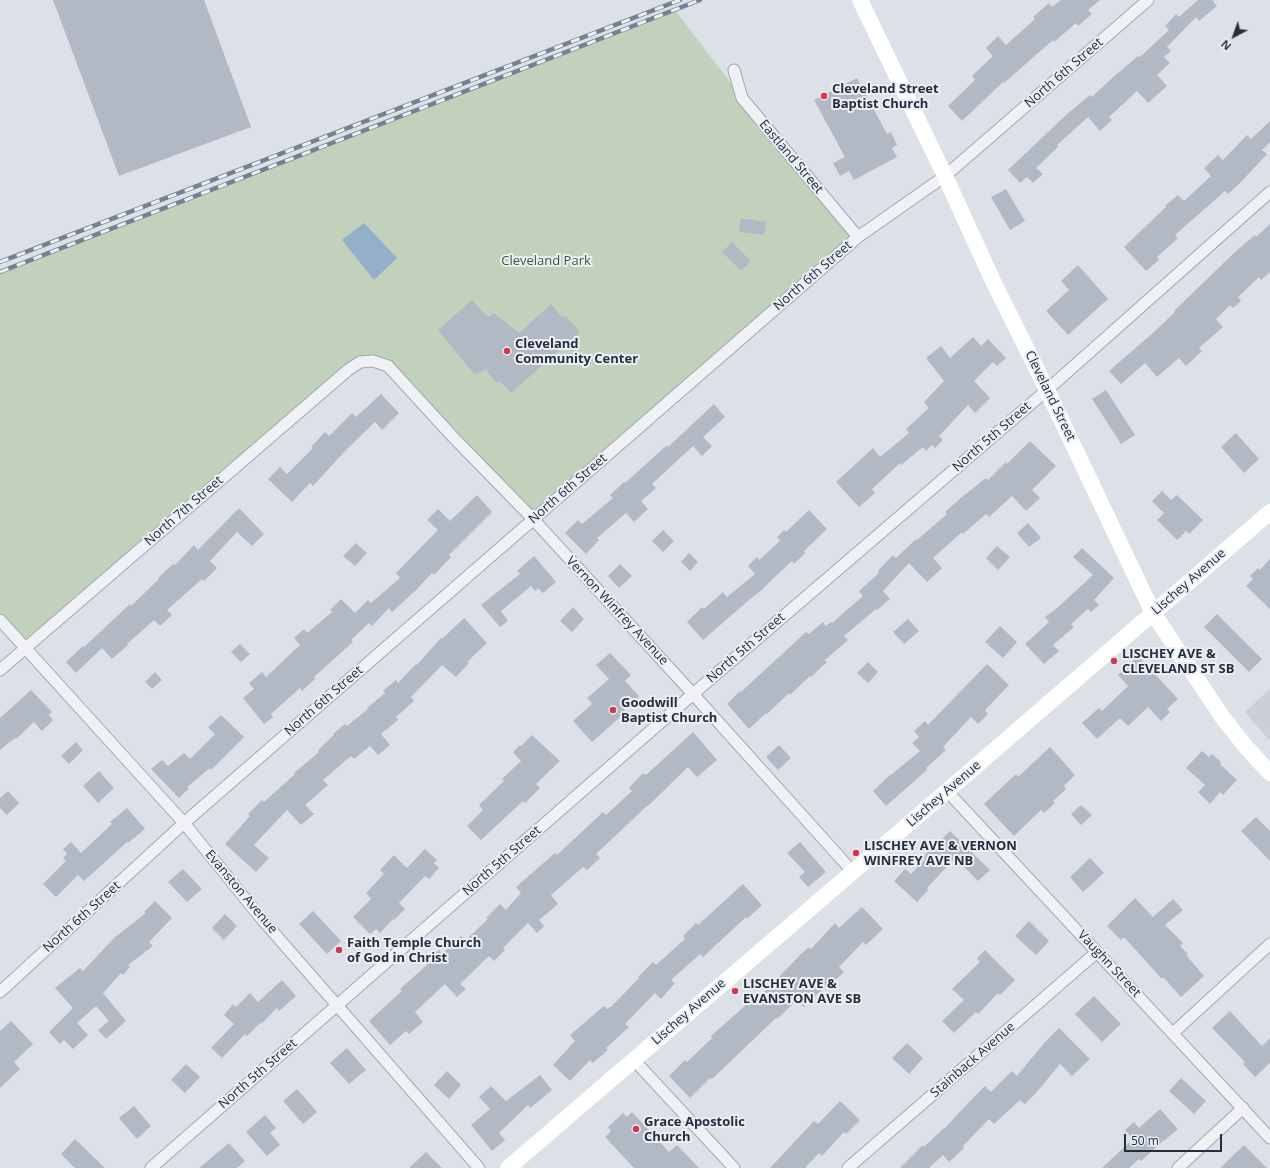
<!DOCTYPE html>
<style>
body{margin:0}
#map{position:relative;width:1270px;height:1168px;overflow:hidden;background:#dce0e7;font-family:"Open Sans",sans-serif}
canvas{display:block}
.north{position:absolute;left:1214px;top:16px;width:40px;height:40px;-webkit-text-stroke:3px #ebeff5;paint-order:stroke;rotate:221deg;font-size:11px;font-weight:700;line-height:16px;text-align:center;color:#252e3e}
.north::after{content:'';display:block;margin:auto;width:14px;height:18px;background:#252e3e;clip-path:polygon(50% 0,100% 100%,50% 72%,0 100%)}
.scale{position:absolute;left:1124px;top:1134px;width:98px;height:18px;box-sizing:border-box;border:2px solid #252e3e;border-top:0;padding-left:5px;font-size:12px;line-height:14px;white-space:nowrap;color:#252e3e;-webkit-text-stroke:3px #ebeff5;paint-order:stroke}
</style>
<div id="map">
<canvas width="1270" height="1168"></canvas>
<div class="north">N</div>
<div class="scale">50 m</div>
</div>
<script>
const g = document.querySelector('canvas').getContext('2d');
g.lineJoin = 'round';
function fillPath(path, color) {
  g.fillStyle = color;
  g.fill(path, 'evenodd');
}
function strokePath(path, color, width, dash) {
  g.strokeStyle = color;
  g.lineWidth = width;
  g.lineCap = dash ? 'butt' : 'round';
  g.setLineDash(dash || []);
  g.stroke(path);
}
function drawText(font, color, halo, rows, align = 'center') {
  g.font = font + ' "Open Sans",sans-serif';
  g.lineWidth = 4;
  g.setLineDash([]);
  g.textBaseline = 'middle';
  g.strokeStyle = halo;
  g.fillStyle = color;
  for (const [text, x, y, turn = 0] of rows) {
    g.save();
    g.translate(x, y);
    g.rotate((+turn || 0) * Math.PI / 180);
    g.textAlign = isNaN(turn) ? turn : align;
    if (halo) g.strokeText(text, 0, 0);
    g.fillText(text, 0, 0);
    g.restore();
  }
}
fillPath(new Path2D(`
 M1270,689V741L1245,712Z`), '#cacfd9');
fillPath(new Path2D(`
 M675,10L742,98L858,237L533,519L388,366L366,365L348,370L25,648L0,621V272Z`), '#c2d1bc');
fillPath(new Path2D(`
 M364,223L397,258L374,280L342,240Z`), '#94afca');
fillPath(new Path2D(`
 M53,0H204L251,127L119,176Z
 M1061,0H1100L1088,10L1092,14L1078,26L1076,23L1054,42L1053,40L1004,83L1003,82L962,121L948,106L975,80L972,76L993,56L986,48L998,36L1006,45L1035,19L1033,17L1049,3L1052,7Z
 M1198,0H1212L1217,6L1199,21L1196,17L1167,47L1171,51L1164,57L1170,63L1157,75L1167,86L1148,103L1137,91L1109,117L1112,120L1100,131L1088,117L1057,145L1058,147L1036,168L1043,174L1033,183L1027,177L1020,183L1008,170L1066,115L1090,95L1092,97L1112,78L1138,56L1140,57L1169,30L1165,26L1176,14L1179,17Z
 M857,78L887,134L891,132L897,145L892,148L897,157L854,180L849,171L840,176L833,163L845,157L814,100Z
 M1270,121V142L1262,150L1267,154L1242,181L1228,194L1225,191L1175,235L1178,238L1157,257L1159,260L1146,271L1124,247L1166,207L1165,206L1178,195L1184,201L1211,176L1204,168L1218,155L1223,160L1247,135L1251,139Z
 M1006,189L1025,221L1010,230L991,197Z
 M741,218L766,222L764,235L739,232Z
 M1270,224V272L1261,280L1259,277L1238,297L1241,301L1233,308L1230,305L1216,319L1223,327L1199,348L1202,351L1186,366L1179,358L1157,377L1145,363L1121,384L1109,371L1154,332L1175,312L1174,311L1236,251L1255,235L1256,237Z
 M732,242L751,261L741,271L722,252Z
 M1078,265L1108,299L1068,335L1046,311L1069,290L1061,281Z
 M472,300L488,317L494,313L519,333L551,304L562,317L566,316L580,332L511,393L500,381L496,383L486,369L479,373L474,374L438,330Z
 M973,337L981,346L988,339L1006,358L997,366L993,362L974,381L990,398L975,413L968,405L939,436L943,440L935,448L932,445L926,451L923,447L901,465L900,463L872,489L875,493L859,507L836,482L873,448L880,457L909,433L906,429L929,408L924,402L944,381L926,358L941,346L950,358Z
 M1106,390L1135,435L1121,444L1092,399Z
 M381,394L399,413L382,430L375,422L345,451L313,486L310,483L292,502L268,479L280,467L287,474L313,448L311,447L325,432L329,436L352,413L356,417Z
 M714,404L725,417L703,437L712,446L702,456L693,446L652,484L656,488L641,501L648,509L634,522L626,513L597,538L599,540L586,554L565,533L578,520L582,524L613,498L610,495L624,482L625,483L667,445L668,447Z
 M1236,433L1259,459L1244,473L1221,447Z
 M1030,441L1056,466L1032,490L1040,498L1026,511L1012,496L989,517L986,514L963,534L962,532L933,558L942,568L927,582L909,563L883,591L890,599L877,610L876,609L844,636L848,640L825,660L827,662L811,677L810,676L790,695L789,693L767,714L766,713L749,729L727,704L740,691L741,692L806,632L809,634L823,622L826,626L831,622L832,623L863,596L859,591L879,573L878,571L893,555L896,558L916,539L917,540L947,514L945,512L962,497L986,478L988,480L1006,462L1007,464Z
 M1162,491L1171,500L1177,495L1203,520L1189,534L1186,531L1177,540L1157,520L1164,513L1152,501Z
 M477,495L492,512L449,555L451,557L434,575L432,573L415,591L392,612L389,608L372,626L369,623L351,640L353,642L314,677L315,679L302,691L300,688L271,714L273,717L264,724L243,698L254,689L249,683L262,672L266,677L300,645L294,638L304,629L307,633L332,612L330,610L341,599L355,613L368,600L371,603L400,578L396,573L438,530L427,520L438,509L450,521Z
 M239,508L264,534L252,546L237,532L210,561L217,568L204,581L202,579L167,610L172,615L160,626L154,620L127,644L128,645L112,659L102,648L76,673L66,662L83,646L84,647L130,604L131,606L159,579L158,578L173,564L175,565L194,545L198,550Z
 M809,510L827,529L804,551L805,553L794,564L792,561L763,588V589L749,600L703,640L687,622L702,607L704,609L723,592L727,597L755,574L748,566L757,557L759,560L780,541L777,537L784,530L786,532Z
 M1028,523L1041,538L1029,547L1017,533Z
 M663,530L674,541L663,552L652,541Z
 M356,543L367,553L355,566L343,556Z
 M997,546L1010,557L998,570L986,558Z
 M1082,548L1114,578L1094,600L1099,605L1091,612L1088,609L1071,624L1074,627L1053,645L1059,651L1044,664L1025,644L1049,622L1045,617L1057,608L1093,575L1073,557Z
 M689,553L698,562L690,571L681,562Z
 M534,556L556,582L543,593L538,588L535,591L531,586L501,611L508,621L500,627L481,605L520,574L517,571Z
 M1270,559V609L1246,586L1253,579L1250,576L1258,568L1260,570Z
 M620,564L632,576L619,588L608,576Z
 M573,607L584,619L572,632L560,621Z
 M1217,614L1262,659L1249,672L1204,627Z
 M464,618L487,643L467,662L469,663L456,677L442,665L411,697L414,701L396,717L398,720L381,734L390,745L378,755L370,746L354,759L351,756L323,780L328,785L305,805L314,814L301,825L287,810L254,845L269,858L256,872L225,844L250,816L248,814L262,800L264,802L295,774L294,773L319,752L318,750L334,735L333,734L345,724L347,726L368,709L367,708L385,693L383,691L396,680L398,683L416,664L417,665L441,638L442,639Z
 M908,619L919,631L904,644L893,632Z
 M1000,626L1017,642L1003,658L985,642Z
 M240,644L250,654L241,662L231,652Z
 M610,653L631,675L625,681L639,696L624,710L626,712L592,742L573,721L592,704L587,698L609,679L596,665Z
 M1138,656L1178,699L1167,709L1170,712L1161,721L1148,707L1128,726L1120,718L1097,739L1082,723L1099,708L1102,711L1128,686L1118,675Z
 M868,662L878,672L868,683L857,673Z
 M987,664L1009,685L985,710L988,714L978,724L971,717L943,747L946,750L926,768L927,770L886,806L873,791L891,774V775L920,751L912,743L919,737L914,731L925,721L928,725Z
 M155,672L162,680L152,689L145,682Z
 M31,690L52,712L49,715L53,720L42,731L34,722L16,739L15,738L0,750V718Z
 M221,715L244,737L211,770L210,768L187,787L189,788L179,798L151,769L162,760L168,766L184,753L190,759L215,734L208,727Z
 M693,732L717,760L697,777L688,767L648,806V805L596,854L600,858L587,870L583,867L551,895L558,904L539,920L544,926L537,933L528,923L503,948L505,950L494,961L489,956L460,984L466,989L457,997L445,984L415,1012L423,1022L409,1034L406,1031L390,1045L369,1021L402,991L400,989L427,965L426,963L439,950L442,954L461,936L466,940L488,919L486,918L500,904L506,910L521,893L516,887L555,853L557,855L603,812L606,815L632,791L629,788L643,773L646,775Z
 M532,735L560,761L536,784L540,788L525,803L523,801L481,840L467,826L483,810L479,805L504,781L502,779L521,761L513,752L520,745L521,746Z
 M76,742L83,750L69,764L61,756Z
 M779,745L791,758L778,770L766,757Z
 M1050,747L1075,775L1064,786L1066,789L1053,801L1055,803L1044,813L1041,810L1014,836L984,804L1016,774L1018,777Z
 M1202,751L1209,757L1212,754L1221,762L1220,764L1237,780L1223,795L1220,792L1210,804L1198,792L1205,785L1186,768Z
 M99,771L114,788L98,803L83,786Z
 M8,791L19,803L7,815L0,808V798Z
 M1081,805L1092,815L1081,825L1071,814Z
 M127,808L145,829L128,843L127,842L84,881L78,875L56,897L43,884L66,861L63,858L67,854L63,849L71,842L81,853L112,824L110,822Z
 M1256,817L1270,831V861L1241,831Z
 M950,831L990,870L978,881L955,858L927,888L928,890L917,902L894,881L905,869L911,874L925,859L923,857L930,849L931,850Z
 M800,842L826,872L808,887L799,877L805,872L787,853Z
 M425,849L437,860L434,863L439,868L429,879L425,876L399,903L405,909L394,920L393,919L380,933L376,929L370,934L353,917L371,899L366,893L384,874L380,870L394,855L407,868Z
 M1090,858L1104,873L1083,892L1070,877Z
 M183,869L202,889L187,902L168,882Z
 M743,884L762,905L747,919L746,917L703,957L700,954L671,980L675,983L661,999L655,993L625,1024L629,1027L606,1048L608,1050L593,1063L590,1060L570,1081L553,1065L575,1041L570,1035L604,1006L607,1009L610,1007H611L639,978L638,977L653,962L656,965L685,939L683,936L696,923L698,925Z
 M1135,898L1153,917L1173,899L1183,910L1165,925L1183,943L1180,946L1188,954L1186,955L1204,976L1181,997L1163,977L1162,979L1124,937L1121,940L1107,926Z
 M155,901L172,918L149,942L153,946L128,965L130,967L123,975L121,973L103,993L126,1021L106,1039L98,1030L109,1021L96,1006L77,1023L88,1035L73,1049L64,1040L60,1044L49,1032L73,1008L55,988L80,968L83,971L115,937L146,913L144,912Z
 M862,907L883,929L866,945L863,942L839,967L844,972L830,985L829,983L804,1007L797,1000L777,1019L776,1018L712,1079L710,1078L690,1098L669,1076L685,1060L687,1062L712,1038L711,1036L747,1004L749,1006L777,980V979L800,955L809,947L811,949L835,923L839,928Z
 M313,911L341,941L327,954L299,924Z
 M225,914L237,926L224,940L212,928Z
 M1029,921L1049,941L1036,955L1015,936Z
 M985,950L1015,980L1000,995L998,993L978,1014L976,1012L954,1033L942,1021L964,1000L952,989L980,962L977,958Z
 M282,980L296,996L279,1011L277,1008L261,1024L260,1023L247,1036L245,1034L222,1058L211,1048L234,1024L224,1015L233,1004L236,1007L250,993L258,1002Z
 M1094,996L1121,1024L1102,1042L1075,1014Z
 M1230,1011L1262,1046L1270,1038V1063L1255,1077L1243,1064L1245,1062L1212,1028Z
 M11,1021L33,1044L14,1062L20,1069L0,1088V1031Z
 M1059,1028L1090,1059L1072,1076L1060,1064L1036,1093L1025,1104L1020,1100L994,1124L989,1119L963,1146L964,1148L949,1162L943,1155L929,1168H900L923,1145L924,1147L944,1128H945L971,1100L985,1086L991,1092L1012,1071L1017,1076L1045,1042Z
 M907,1043L923,1058L909,1074L892,1058Z
 M347,1048L366,1070L349,1084L330,1063Z
 M186,1064L200,1077L185,1093L171,1080Z
 M447,1071L461,1085L449,1099L434,1085Z
 M540,1075L552,1090L530,1108L528,1105L499,1133L505,1140L492,1151L471,1125L490,1109L479,1097L491,1086L506,1101Z
 M1181,1078L1206,1101L1194,1114L1169,1091Z
 M297,1089L317,1112L303,1124L283,1101Z
 M840,1101L860,1120L846,1134L844,1132L822,1156L819,1153L805,1168H770L814,1121L818,1124Z
 M134,1106L151,1126L137,1139L119,1118Z
 M1160,1109L1178,1129L1165,1140H1164L1141,1161L1139,1159L1129,1168H1102L1133,1139L1125,1130L1134,1122L1139,1128Z
 M632,1112L669,1152L677,1145L699,1168H634L605,1137L611,1131L608,1127L623,1113L627,1117Z
 M265,1115L276,1128L270,1133L280,1145L267,1156L246,1132Z
 M75,1139L105,1168H75L61,1154Z
 M229,1143L245,1161L237,1168H199Z
 M1244,1145L1267,1168H1220Z
 M426,1152L442,1168H409Z`), '#b3b9c4');
const street = new Path2D(`
 M734,70L742,98L858,237
 M0,620L184,823L260,917L479,1168
 M0,670L348,370L360,362L373,361L388,366L453,437L533,519L693,694L853,872
 M947,791L1270,1138
 M0,992L184,823L858,237L945,176L1148,0
 M1173,1033L1270,944
 M634,1060L734,1168
 M151,1168L693,694L1047,390L1270,192
 M848,1168L1097,952
 M1178,1168L1243,1108`);
strokePath(street, '#a1a7b1', 13);
strokePath(street, '#eff1f5', 11);
strokePath(new Path2D(`
 M860,0L945,176L992,279L1047,390L1153,613L1223,718L1246,747L1270,773
 M508,1168L947,791L1270,512`), '#fff', 16);
const rail = new Path2D(`
 M0,262L680,0
 M0,272L700,0`);
strokePath(rail, '#758091', 4.5);
strokePath(rail, '#ebeff5', 3, [9]);
for (const [x, y, r, color] of [
 [824,96,4,"#d43851"],
 [507,351,4,"#d43851"],
 [1114,661,4,"#d43851"],
 [613,710,4,"#d43851"],
 [856,853,4,"#d43851"],
 [339,950,4,"#d43851"],
 [735,991,4,"#d43851"],
 [636,1129,4,"#d43851"]
]) {
  const dot = new Path2D();
  dot.arc(x, y, r, 0, 2 * Math.PI);
  g.fillStyle = color;
  g.fill(dot);
  strokePath(dot, '#ebeff5', 1.5);
}
drawText('13px', '#252e3e', '#ebeff5', [
 ["North 6th Street",1064,73,-41],
 ["Eastland Street",791,157,50],
 ["North 6th Street",813,276,-41],
 ["Cleveland Street",1050,396,64],
 ["North 5th Street",992,437,-41],
 ["North 6th Street",568,489,-41],
 ["North 7th Street",184,511,-41],
 ["Lischey Avenue",1189,582,-41],
 ["Vernon Winfrey Avenue",617,611,47],
 ["North 5th Street",746,648,-41],
 ["North 6th Street",324,701,-41],
 ["Lischey Avenue",944,794,-41],
 ["North 5th Street",502,861,-41],
 ["Evanston Avenue",241,892,50],
 ["North 6th Street",82,917,-42],
 ["Vaughn Street",1109,964,47],
 ["Lischey Avenue",689,1012,-41],
 ["Stainback Avenue",973,1060,-41],
 ["North 5th Street",258,1074,-41]
]);
drawText('bold 13px', '#252e3e', '#ebeff5', [
 ["Cleveland Street",832,89],
 ["Baptist Church",832,104],
 ["Cleveland",515,344],
 ["Community Center",515,359],
 ["LISCHEY AVE &",1122,654],
 ["CLEVELAND ST SB",1122,669],
 ["Goodwill",621,703],
 ["Baptist Church",621,718],
 ["LISCHEY AVE & VERNON",864,846],
 ["WINFREY AVE NB",864,861],
 ["Faith Temple Church",347,943],
 ["of God in Christ",347,958],
 ["LISCHEY AVE &",743,984],
 ["EVANSTON AVE SB",743,999],
 ["Grace Apostolic",644,1122],
 ["Church",644,1137]
], 'left');
drawText('13px', '#3a5a32', '#ebeff5', [
 ["Cleveland Park",546,261]
]);
</script>
